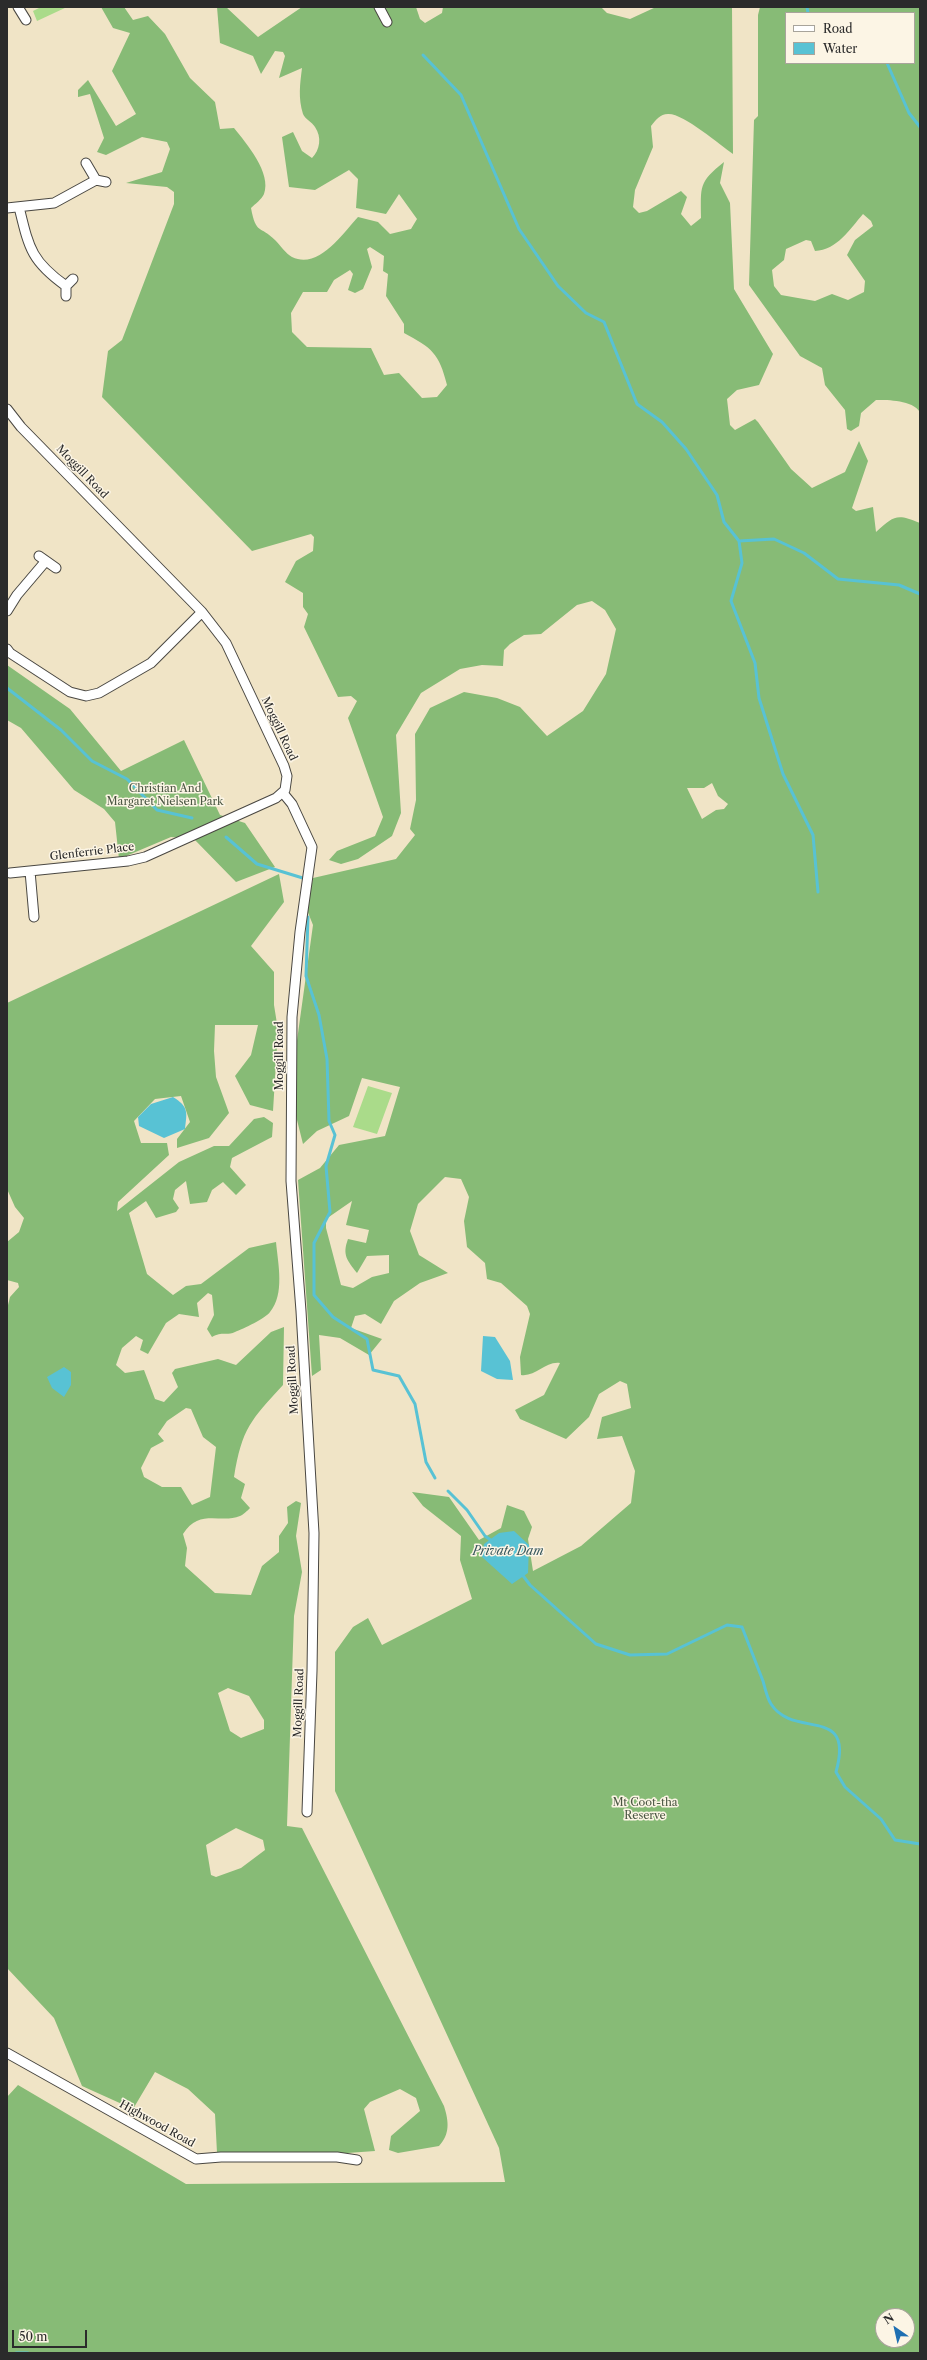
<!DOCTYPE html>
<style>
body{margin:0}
#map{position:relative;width:927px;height:2360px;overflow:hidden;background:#f0e4c6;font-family:"Libre Caslon Text",serif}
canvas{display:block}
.frame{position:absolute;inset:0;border:8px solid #2b2b2b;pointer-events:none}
.legend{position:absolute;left:785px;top:12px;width:130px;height:52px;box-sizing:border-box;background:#fcf5e5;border:1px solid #a8a49b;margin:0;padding:5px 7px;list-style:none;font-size:12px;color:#2b2b2b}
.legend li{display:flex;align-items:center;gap:8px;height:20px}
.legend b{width:20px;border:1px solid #a8a49b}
.north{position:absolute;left:875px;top:2308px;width:40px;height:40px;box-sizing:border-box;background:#fcf5e5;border:1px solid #a8a49b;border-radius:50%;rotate:326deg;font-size:11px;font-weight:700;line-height:16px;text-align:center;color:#2b2b2b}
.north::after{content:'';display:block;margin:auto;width:14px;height:18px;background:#1f6fb2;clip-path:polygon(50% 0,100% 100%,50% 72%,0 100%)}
.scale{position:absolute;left:12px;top:2330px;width:75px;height:18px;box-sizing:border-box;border:2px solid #2b2b2b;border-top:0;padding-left:5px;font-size:12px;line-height:14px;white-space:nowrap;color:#2b2b2b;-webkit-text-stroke:3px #fcf5e5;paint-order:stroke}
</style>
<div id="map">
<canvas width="927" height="2360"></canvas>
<div class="frame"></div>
<ul class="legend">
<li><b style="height:5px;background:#fff"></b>Road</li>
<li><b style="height:11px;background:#58c2d4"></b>Water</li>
</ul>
<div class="north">N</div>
<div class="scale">50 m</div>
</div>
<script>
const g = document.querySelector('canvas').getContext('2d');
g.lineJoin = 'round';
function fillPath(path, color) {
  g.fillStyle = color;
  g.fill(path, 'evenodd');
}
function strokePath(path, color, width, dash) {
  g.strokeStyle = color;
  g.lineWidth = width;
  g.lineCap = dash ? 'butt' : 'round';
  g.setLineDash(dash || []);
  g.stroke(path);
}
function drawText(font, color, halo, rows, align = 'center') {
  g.font = font + ' "Libre Caslon Text",serif';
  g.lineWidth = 3;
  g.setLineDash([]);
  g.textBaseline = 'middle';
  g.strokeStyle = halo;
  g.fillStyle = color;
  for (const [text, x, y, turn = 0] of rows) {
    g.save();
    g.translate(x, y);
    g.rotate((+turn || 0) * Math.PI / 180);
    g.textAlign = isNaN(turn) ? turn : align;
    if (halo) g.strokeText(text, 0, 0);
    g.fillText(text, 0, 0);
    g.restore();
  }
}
fillPath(new Path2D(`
 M41,7H67L37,21L33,11Z
 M368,1086L392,1093L377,1134L353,1127Z`), '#aadb8a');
fillPath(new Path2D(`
 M101,7H124L133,20L148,16L165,34L190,78L215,102L220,129L234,128C246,143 272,173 264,194C262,199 255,204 251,208C256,235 260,225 275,240C280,245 286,254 292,257C319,270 343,233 358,217L378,222L390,234L411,229L417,219L399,194L386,214L356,208L358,179L349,170L315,190L289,187L282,137L293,132L302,151L312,158C320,150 322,137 315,127C312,122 305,119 303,114C298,98 300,84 302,68L279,78L285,56L283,52L275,51L261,74L253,56L220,43L217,7H226L258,37L302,7H416L420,19L425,23L442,13L443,7H601L607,13L630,19L656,7H732L733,154C720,145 683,113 668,114C660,114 656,120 651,126L653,147L635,190L633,207L639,213L647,211L681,191L687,197L681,214L691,226L701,218C701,186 698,183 724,162L720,183L730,203L734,289L773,354L759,385L737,390L727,399L730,425L735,430L755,419L758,422L791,469L812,488L845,472L859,441L868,461L852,508L856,511L873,507L876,532C894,516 896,513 920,523V2353H7V2097L18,2085L186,2184L505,2182L499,2148L335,1791V1652L353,1627L368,1618L382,1645L472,1599L460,1560L461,1536L423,1506L412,1492L449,1497L479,1540L501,1528L507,1505L524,1511L532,1527L528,1539L533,1571L581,1546L631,1503L635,1471L622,1436L597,1439L602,1417L631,1408L627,1384L620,1381L599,1394L589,1417L566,1439L520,1419L515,1410L544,1395L560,1363C545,1361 536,1377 521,1375L520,1357L530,1314L527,1306L501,1283L487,1279L485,1263L467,1247L464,1221L469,1197L461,1179L445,1177L418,1204L410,1231L419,1255L448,1273L420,1283L394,1301L381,1324L365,1314L355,1316L351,1328L382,1339L369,1355L340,1338L319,1335L321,1370L312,1376L298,1180L320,1168L339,1145L385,1136L400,1087L362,1078L349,1116L317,1131L303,1144L293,1104L295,1055L313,925L307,910L313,878L396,859L415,835L410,829L416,800L415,734L430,708L464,692L497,698L520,707L547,736L583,711L606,674L616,629L605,610L592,601L577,605L541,634L524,635L510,644L504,650L503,666L482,665L460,669L421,693L396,735L401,813L392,836L358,859L341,864L329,860L337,851L375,836L383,817L348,718L357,701L351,696L338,697L304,627L308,614L303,607V593L285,582L296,561L313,551L314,537L311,534L252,551L102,397L108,351L122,340L174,204V192L167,187L126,183L162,172L170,149L167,142L142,137L106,155L97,152L104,138L90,94L78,97V90L88,80L116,126L136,114L112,71L130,33L113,28ZM370,247L384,256L383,271L388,274L386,296L404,324V333C432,348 439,353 447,385L437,397L422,398L399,373L384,375L371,348L307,347L292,332L291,313L303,292H327L334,280L350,270L353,274L348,290L355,293L363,289L372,267L367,249ZM712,783L718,796L728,804L724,809L716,810L702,819L687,788H704ZM352,1201L346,1225L369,1230L366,1243L348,1239C342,1255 347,1260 357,1273L367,1256L389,1255V1273L372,1277L353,1288L341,1285L326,1228V1219ZM883,2316H907V2340H883Z
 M760,7H920V412C912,400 889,400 876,400L861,413L859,426L851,431L847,429L845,410L825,385L822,368L800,356L749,285L754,120L758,116V15ZM786,13H914V63H786ZM863,214L871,221L873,226L855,240L847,255L865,281L864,292L848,300L832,294L815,301L781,295L774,286L772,270L784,260L786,249L806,240L811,241L815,251C837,250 850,229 863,214Z
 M7,665L70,709L121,771L184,740L220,815L245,823L275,867L236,882L194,839L171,837L119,859L115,822L104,809L74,790L21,728L7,720Z
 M279,874L284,902L251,946L274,972V1005L278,1030L273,1111L250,1105L235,1076L251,1055L258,1025H215L214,1051L216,1077L229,1113L209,1138L177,1148V1139L190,1122L181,1096L155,1099L134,1121L141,1143H167L169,1155L118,1202L117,1211L179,1162L214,1146H229L254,1119L264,1117L273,1123L272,1137L232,1158L230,1167L246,1185L236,1195L223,1182L212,1190L207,1202L190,1204L186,1181L175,1190L173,1199L179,1208L176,1212L156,1218L146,1201L129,1213L147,1274L173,1295L186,1286L201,1284L249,1248L276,1242C278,1264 285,1294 270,1312C266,1318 243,1329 235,1332C227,1336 222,1331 212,1337L207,1329L214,1315L212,1295L208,1293L197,1303L199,1317L179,1314L166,1323L148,1354L140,1350L143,1340L136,1336L122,1348L116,1365L125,1373L144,1370L155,1399L164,1402L178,1387L172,1373L175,1369L218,1359L236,1365L271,1332L284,1327L283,1385C251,1420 242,1428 234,1477L245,1484L241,1498L250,1508C247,1511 243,1515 240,1516C221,1524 199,1508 183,1534L187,1548L185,1566L215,1593L251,1595L262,1566L279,1552V1536L288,1523L287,1507L296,1501L301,1503L296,1536L302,1572L294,1616L287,1826L302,1828L444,2106C449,2122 450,2134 439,2146L398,2153L389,2150L391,2136L420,2111L416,2098L400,2089L370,2102L364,2109L375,2151L306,2156L217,2153L215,2114L188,2089L155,2072L133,2109L82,2086L54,2018L7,1968V1309L10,1297L19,1287L18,1283L7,1280V1242L19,1232L24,1218L15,1207L7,1189V1003ZM186,1408L191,1409L203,1437L216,1447L210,1497L192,1505L181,1487H162L144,1477L141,1468L151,1448L164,1441L158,1434L167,1421ZM228,1688L249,1696L264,1720V1729L241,1738L230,1731L218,1693ZM236,1828L263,1840L265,1850L241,1868L216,1877L211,1875L206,1845Z`), '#87bb76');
fillPath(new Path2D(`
 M173,1097C189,1107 187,1112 185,1129L164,1138L139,1126L138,1117L151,1104Z
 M483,1336L495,1337L510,1361L513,1380L497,1379L481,1371Z
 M64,1367L71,1372V1385L64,1397L52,1388L47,1377Z
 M514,1531L529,1545L528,1573L512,1584L482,1557L484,1544L499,1533Z`), '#58c2d4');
strokePath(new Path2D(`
 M807,7L808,13
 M423,55L461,95L519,229L558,286L586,313L604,322L637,404L662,422L686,449L717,495L724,522L739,541L742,563L731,601L755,663L759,698L783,774L813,835L818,892
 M887,63L909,113L920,127
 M739,541L774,539L804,553L838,579L899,585L920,594
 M7,688L61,730L92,761L127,779L157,810L192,818
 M226,837L257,864L306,879
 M308,917L306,976L319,1015L327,1059L329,1121L335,1135L326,1166L330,1212L314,1243V1295L333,1317L367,1339L373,1370L399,1376L415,1404L426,1462L435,1478
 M448,1491L467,1510L485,1536L492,1541
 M521,1573L530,1585L596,1644L630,1655L667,1654L727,1625L742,1627C749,1645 756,1663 763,1681C765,1688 767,1698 771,1704C794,1740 855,1704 836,1772L845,1787L881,1819L895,1840L920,1844
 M16,2353H28`), '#58c2d4', 3);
const minor = new Path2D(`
 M18,7L26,20
 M379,7L387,22
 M86,163L96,180L106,182
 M19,207C29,248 31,261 66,286
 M7,208L54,203L96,180
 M66,296V286L73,279
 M7,409L21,427L202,612L226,643L284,766L287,776L285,790L276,798L145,857L128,861L10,873
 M39,556L56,568
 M7,611L17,595L45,562
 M7,649L10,653L70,692L86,696L99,693L151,663L202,612
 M283,793L292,804L312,847L300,932L292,1017L291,1181L301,1311L314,1533L312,1671L307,1812
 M30,871L34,917
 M7,2053L196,2159L221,2157H337L357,2160`);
strokePath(minor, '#494742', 11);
strokePath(minor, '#fff', 9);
drawText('11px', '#2b2b2b', '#fcf5e5', [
 ["Moggill Road",82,472,46],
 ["Moggill Road",279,729,65],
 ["Glenferrie Place",92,852,-7],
 ["Moggill Road",280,1056,-90],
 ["Moggill Road",293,1380,-93],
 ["Moggill Road",299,1703,-88],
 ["Highwood Road",157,2124,29]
]);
drawText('11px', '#4b5743', '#fcf5e5', [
 ["Christian And",165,789],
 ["Margaret Nielsen Park",165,802],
 ["Mt Coot-tha",645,1803],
 ["Reserve",645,1816]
]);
drawText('italic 12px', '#38585e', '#fcf5e5', [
 ["Private Dam",508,1552]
]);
</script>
